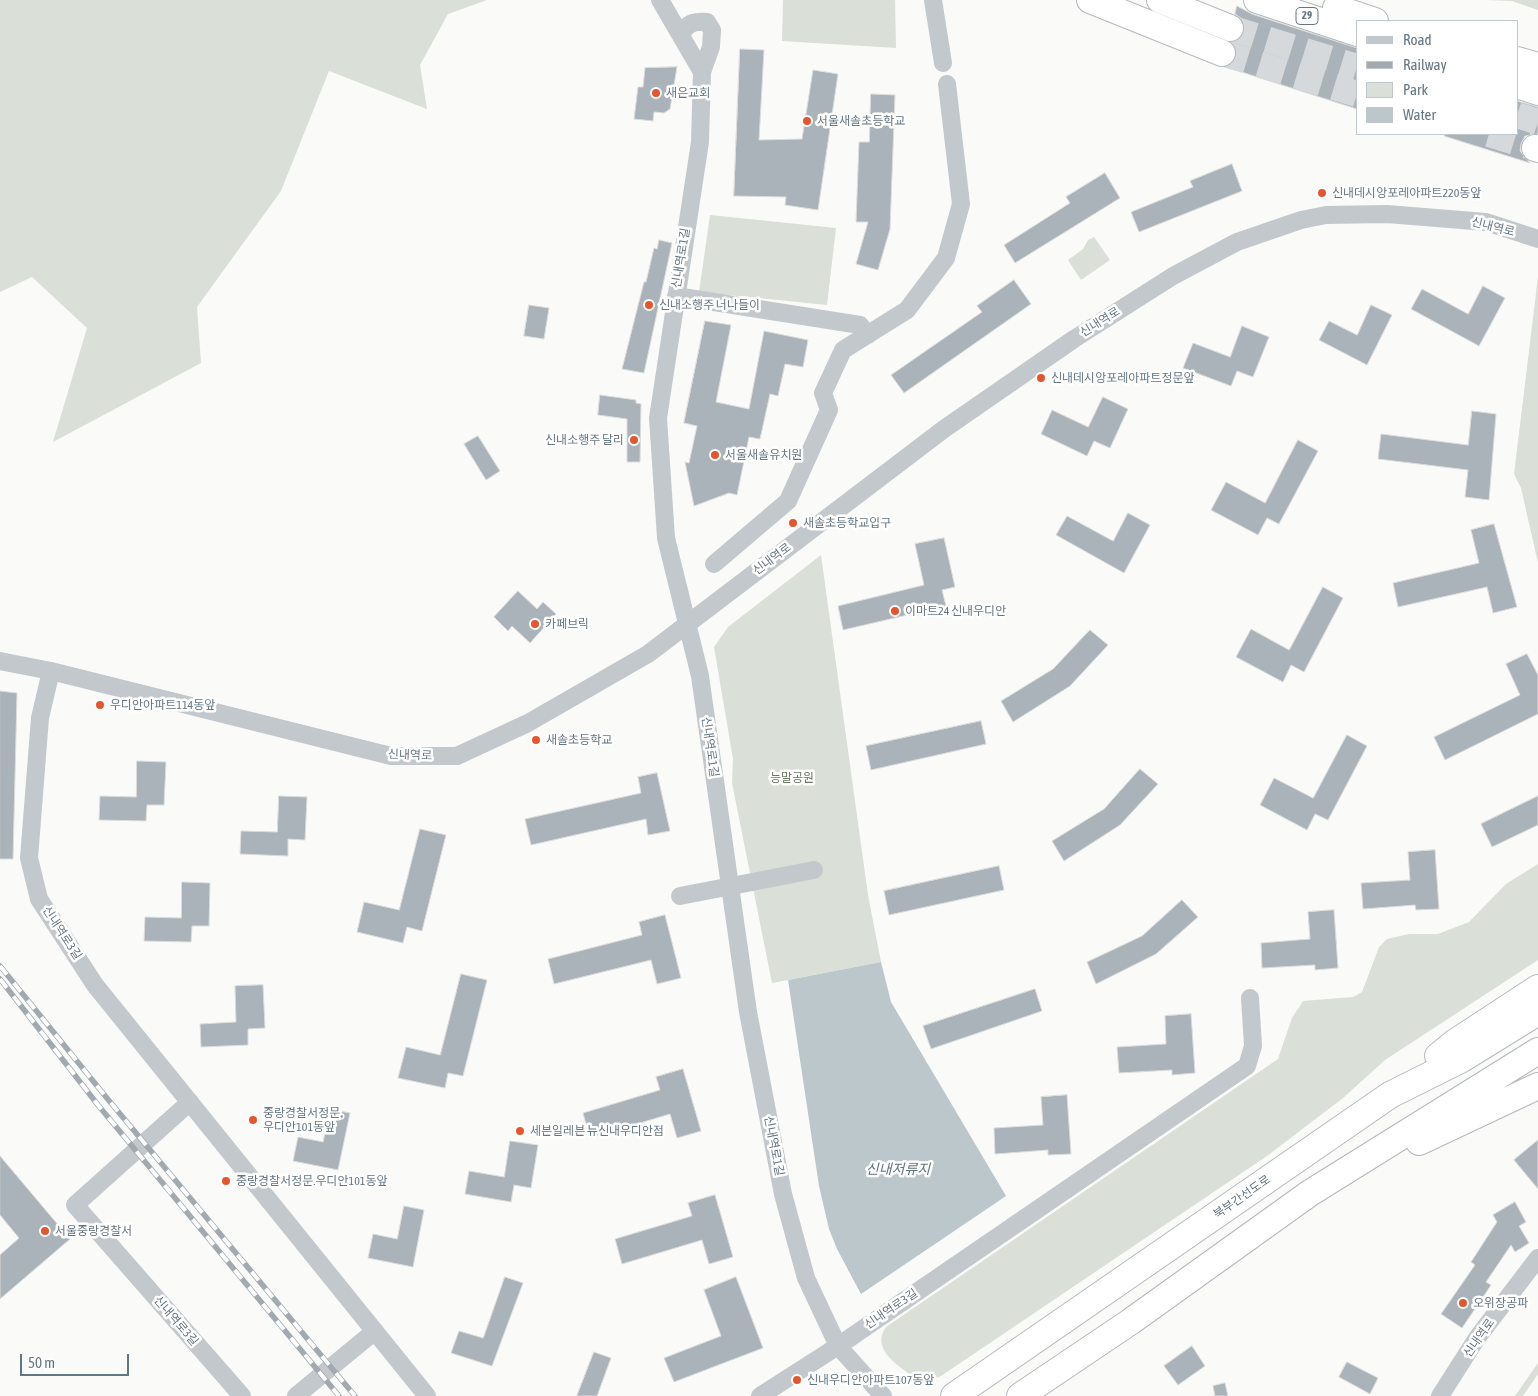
<!DOCTYPE html>
<meta charset="utf-8">
<style>
body{margin:0}
#map{position:relative;width:1538px;height:1396px;overflow:hidden;background:#fafaf8;font-family:"Asap Condensed",sans-serif}
canvas{display:block}
.legend{position:absolute;left:1356px;top:20px;width:162px;height:115px;box-sizing:border-box;background:#fff;border:1px solid #c1c8cd;margin:0;padding:6px 9px;list-style:none;font-size:15px;color:#657683}
.legend li{display:flex;align-items:center;gap:10px;height:25px}
.legend b{width:25px;border:1px solid #c1c8cd}
.scale{position:absolute;left:20px;top:1354px;width:109px;height:22px;box-sizing:border-box;border:2px solid #657683;border-top:0;padding-left:6px;font-size:15px;line-height:18px;white-space:nowrap;color:#657683;-webkit-text-stroke:4px #fff;paint-order:stroke}
</style>
<div id="map">
<canvas width="1538" height="1396"></canvas>
<ul class="legend">
<li><b style="height:6px;background:#c3c8cc"></b>Road</li>
<li><b style="height:6px;background:#a2aab0"></b>Railway</li>
<li><b style="height:14px;background:#dadfd7"></b>Park</li>
<li><b style="height:14px;background:#bbc7cb"></b>Water</li>
</ul>
<div class="scale">50 m</div>
</div>
<script>
const g = document.querySelector('canvas').getContext('2d');
g.lineJoin = 'round';
function fillPath(path, color) {
  g.fillStyle = color;
  g.fill(path, 'evenodd');
}
function strokePath(path, color, width, dash) {
  g.strokeStyle = color;
  g.lineWidth = width;
  g.lineCap = dash ? 'butt' : 'round';
  g.setLineDash(dash || []);
  g.stroke(path);
}
function drawText(font, color, halo, rows, align = 'center') {
  g.font = font + ' "Asap Condensed","Noto Sans KR",sans-serif';
  g.lineWidth = 5;
  g.setLineDash([]);
  g.textBaseline = 'middle';
  g.strokeStyle = halo;
  g.fillStyle = color;
  for (const [text, x, y, turn = 0] of rows) {
    g.save();
    g.translate(x, y);
    g.rotate((+turn || 0) * Math.PI / 180);
    g.textAlign = isNaN(turn) ? turn : align;
    if (halo) g.strokeText(text, 0, 0);
    g.fillText(text, 0, 0);
    g.restore();
  }
}
fillPath(new Path2D(`
 M0,0H487L448,14L420,65L427,109L329,71L281,191L197,307L201,363L53,442L87,328L32,277L0,292Z
 M783,0H895L896,48L782,41Z
 M1486,0H1538V10L1512,1Z
 M710,215L836,228L827,305L699,292Z
 M1094,237L1110,260L1081,280L1068,260L1083,249L1088,240Z
 M1538,277V563L1521,488L1514,474Z
 M821,555L868,895L881,962L772,983L732,783L733,759L714,647L728,627Z
 M1538,864V960L1385,1060L1343,1098L1267,1156L941,1376L924,1384C907,1371 868,1352 886,1327L1278,1059L1292,1018L1303,1001L1353,997L1362,992L1379,947L1387,939L1409,934H1438L1469,922L1506,884Z
 M1538,1363V1374L1523,1396H1515Z`), '#dadfd7');
fillPath(new Path2D(`
 M881,962L891,1002L1006,1196L861,1294L837,1249L829,1229L819,1186L788,980Z`), '#bbc7cb');
const building = new Path2D(`
 M1237,6L1252,14L1357,48V109L1226,67L1232,64L1236,58L1237,50L1233,43L1240,39L1244,33L1245,25L1242,19L1235,14Z
 M740,49L764,50L759,140L802,139L813,70L838,74L818,210L785,205L786,197L734,196Z
 M677,67L670,109L664,113L654,112L653,121L634,119L638,87H643L645,68Z
 M871,94L895,95L890,229L878,270L856,264L868,222H856L859,142H869Z
 M1517,101L1538,107V134L1525,136L1521,144L1520,151L1530,163L1444,136L1445,134H1517Z
 M1232,164L1242,191L1139,232L1131,212L1193,187L1190,181Z
 M1105,173L1120,198L1015,263L1004,245L1070,203L1066,197Z
 M659,240L672,243L644,373L622,369L644,282H646L654,248L657,249Z
 M1014,280L1031,304L904,393L891,375L982,312L977,306Z
 M1483,286L1505,298L1479,346L1411,309L1422,289L1468,314Z
 M529,305L549,308L544,339L524,336Z
 M1371,305L1392,315L1367,365L1319,340L1329,321L1357,335Z
 M705,321L731,325L716,402L749,409L764,331L808,340L803,367L785,364L778,396L770,394L760,439L749,437L737,495L729,493L694,506L685,462L689,463L697,426L684,423Z
 M1242,326L1269,337L1253,377L1237,371L1231,386L1183,368L1193,343L1230,357Z
 M600,395L636,400V403L641,404L640,462H627V419L598,415Z
 M1103,397L1128,409L1110,448L1094,441L1087,456L1041,434L1052,410L1088,427Z
 M1472,411L1496,414L1489,500L1465,497L1468,470L1378,459L1381,434L1468,445Z
 M478,436L500,471L486,480L464,444Z
 M1298,440L1318,451L1279,524L1267,518L1258,535L1211,510L1226,482L1265,503Z
 M1128,513L1150,525L1124,573L1056,535L1067,516L1113,541Z
 M1494,524L1517,607L1493,613L1487,587L1398,607L1393,583L1479,563L1471,530Z
 M944,538L955,587L942,590L946,606L843,630L838,606L924,585L915,544Z
 M1323,587L1343,598L1304,672L1291,665L1283,682L1236,657L1251,629L1289,650Z
 M518,591L537,609L543,602L556,614L530,643L512,626L508,631L494,617Z
 M1090,630L1108,645L1070,686L1013,722L1001,701L1053,669Z
 M1527,654L1538,675V714L1445,760L1434,737L1520,695L1506,664Z
 M0,691L17,693L13,859H0Z
 M981,721L986,744L871,770L866,746Z
 M1347,735L1367,746L1328,820L1315,814L1307,830L1260,805L1274,778L1313,798Z
 M137,761L166,762L164,805H147L146,821L99,820L100,796L136,797Z
 M1140,769L1158,784L1120,825L1064,861L1052,841L1104,809Z
 M657,773L670,831L648,835L646,819L531,845L525,819L641,793L638,777Z
 M279,796L307,797L305,840L288,839V856L240,854L241,831L277,832Z
 M1538,796V825L1492,847L1481,824Z
 M420,829L446,835L422,931L407,927L403,943L357,932L364,902L399,910Z
 M1435,850L1439,909L1416,910L1415,905L1363,909L1361,883L1410,880L1408,852Z
 M999,866L1004,890L889,915L884,891Z
 M182,882L210,883L209,926H192L191,942L144,941L145,917L181,918Z
 M1182,900L1198,917L1156,954L1096,984L1087,962L1142,936Z
 M1334,910L1338,968L1315,970V965L1262,968L1261,943L1310,939L1308,912Z
 M665,915L681,978L657,984L651,960L554,984L548,959L642,935L639,922Z
 M461,974L487,980L463,1076L448,1073L445,1088L398,1078L406,1047L440,1055Z
 M263,985L265,1028L248,1029V1045L201,1047L200,1024L236,1022L235,986Z
 M1035,989L1042,1011L931,1049L923,1026Z
 M1191,1014L1195,1073L1172,1075V1070L1119,1073L1117,1047L1166,1044L1165,1016Z
 M683,1069L701,1131L677,1138L670,1114L590,1138L583,1113L660,1090L656,1077Z
 M1067,1095L1071,1154L1048,1155V1150L995,1154L994,1128L1043,1125L1041,1097Z
 M329,1109L350,1113L338,1170L293,1161L298,1137L323,1142Z
 M1538,1140V1189L1514,1160Z
 M510,1141L538,1145L531,1188L514,1185L511,1202L465,1194L469,1171L504,1177Z
 M0,1156L70,1239L0,1299V1255L19,1238L0,1215Z
 M715,1195L733,1257L709,1264L702,1240L622,1264L615,1239L692,1216L688,1203Z
 M1515,1202L1526,1222L1519,1226L1529,1243L1515,1252L1511,1245L1486,1282L1491,1285L1462,1328L1441,1314L1475,1265L1471,1262L1497,1222L1493,1215Z
 M404,1206L424,1210L413,1267L368,1258L373,1234L397,1239Z
 M505,1277L523,1283L492,1366L451,1353L459,1331L483,1338Z
 M736,1277L763,1348L674,1382L664,1358L721,1336L704,1290Z
 M1192,1346L1205,1366L1178,1385L1164,1366Z
 M594,1352L611,1358L597,1396H577Z
 M1347,1362L1378,1378L1370,1394L1339,1377Z
 M1225,1383L1228,1396H1215L1213,1386Z`);
fillPath(building, '#aab3b9');
strokePath(building, '#dcdcda', 1);
strokePath(new Path2D(`
 M1230,28L1357,67
 M1222,53L1357,94
 M1517,115L1538,122
 M1489,134L1535,148`), '#d5d9db', 26, [26, 13]);
const highway = new Path2D(`
 M1090,0L1222,53
 M1160,0L1230,28
 M1257,0L1357,33
 M1336,8L1375,21
 M1517,60L1538,66
 M1517,85L1538,92
 M1535,148L1538,149
 M1438,1056L1454,1043L1538,988
 M1419,1142L1538,1086
 M954,1396L1390,1095L1462,1059L1538,1012
 M1020,1396L1130,1322L1310,1193L1538,1051`);
strokePath(highway, '#b4b9bd', 28);
strokePath(new Path2D(`
 M660,0L681,36
 M933,0L943,63
 M702,72L681,36C686,23 694,21 707,22L712,30L711,47L702,72L700,142L658,418L666,538L700,676L748,1012L783,1194L806,1278L838,1346L883,1396
 M676,296L860,325L868,335
 M714,564L788,501L829,410L823,393L843,350L907,310L946,258L961,204L947,84
 M0,661L51,671L391,756H457L528,723L648,654L944,429L1074,339L1173,276L1237,242L1301,220L1326,215L1387,214L1486,222L1538,239
 M51,671L40,718L29,858L39,899L95,985L427,1396
 M190,1102L75,1205L242,1396
 M296,1396L375,1331
 M760,1396L838,1346L1247,1066L1253,1046L1250,998
 M1440,1396L1477,1338L1538,1258`), '#c3c8cc', 18);
strokePath(highway, '#fff', 26);
const rail = new Path2D(`
 M0,966L106,1097L355,1396
 M0,979L98,1105L339,1396`);
strokePath(rail, '#a2aab0', 5.5);
strokePath(rail, '#fff', 4, [11]);
strokePath(new Path2D(`
 M680,896L814,870`), '#c3c8cc', 18);
for (const [x, y, r, color] of [
 [656,93,5,"#e4572e"],
 [807,121,5,"#e4572e"],
 [1322,193,5,"#e4572e"],
 [649,305,5,"#e4572e"],
 [1041,378,5,"#e4572e"],
 [634,440,5,"#e4572e"],
 [715,455,5,"#e4572e"],
 [793,523,5,"#e4572e"],
 [895,611,5,"#e4572e"],
 [535,624,5,"#e4572e"],
 [100,705,5,"#e4572e"],
 [536,740,5,"#e4572e"],
 [253,1120,5,"#e4572e"],
 [520,1131,5,"#e4572e"],
 [226,1181,5,"#e4572e"],
 [45,1231,5,"#e4572e"],
 [1463,1303,5,"#e4572e"],
 [797,1380,5,"#e4572e"]
]) {
  const dot = new Path2D();
  dot.arc(x, y, r, 0, 2 * Math.PI);
  g.fillStyle = color;
  g.fill(dot);
  strokePath(dot, '#fff', 2);
}
for (const [x, y, w] of [
 [1307,16,22]
]) {
  const box = new Path2D();
  box.roundRect(x - w / 2, y - 8.5, w, 17, 4);
  g.fillStyle = '#fff';
  g.fill(box);
  strokePath(box, '#657683', 1);
}
drawText('bold 11px', '#657683', null, [
 ["29",1307,16]
]);
drawText('12px', '#657683', '#fff', [
 ["새은교회",666,93],
 ["서울새솔초등학교",817,121],
 ["신내데시앙포레아파트220동앞",1332,193],
 ["신내소행주 너나들이",659,305],
 ["신내데시앙포레아파트정문앞",1051,378],
 ["신내소행주 달리",624,440,"right"],
 ["서울새솔유치원",725,455],
 ["새솔초등학교입구",803,523],
 ["이마트24 신내우디안",905,611],
 ["카페브릭",545,624],
 ["우디안아파트114동앞",110,705],
 ["새솔초등학교",546,740],
 ["중랑경찰서정문.",263,1113],
 ["우디안101동앞",263,1127],
 ["세븐일레븐 뉴신내우디안점",530,1131],
 ["중랑경찰서정문.우디안101동앞",236,1181],
 ["서울중랑경찰서",55,1231],
 ["오위장공파",1473,1303],
 ["신내우디안아파트107동앞",807,1380]
], 'left');
drawText('12px', '#657683', '#fff', [
 ["신내역로",1493,227,14],
 ["신내역로1길",681,258,-81],
 ["신내역로",1100,322,-32],
 ["신내역로",772,559,-37],
 ["신내역로1길",710,747,82],
 ["신내역로",410,755,2],
 ["신내역로3길",62,933,57],
 ["신내역로1길",774,1146,79],
 ["북부간선도로",1242,1197,-35],
 ["신내역로3길",891,1309,-34],
 ["신내역로3길",176,1321,49],
 ["신내역로",1479,1338,-55]
]);
drawText('12px', '#687a64', '#fff', [
 ["능말공원",792,778]
]);
drawText('italic 14px', '#60757c', '#fff', [
 ["신내저류지",898,1170]
]);
</script>
